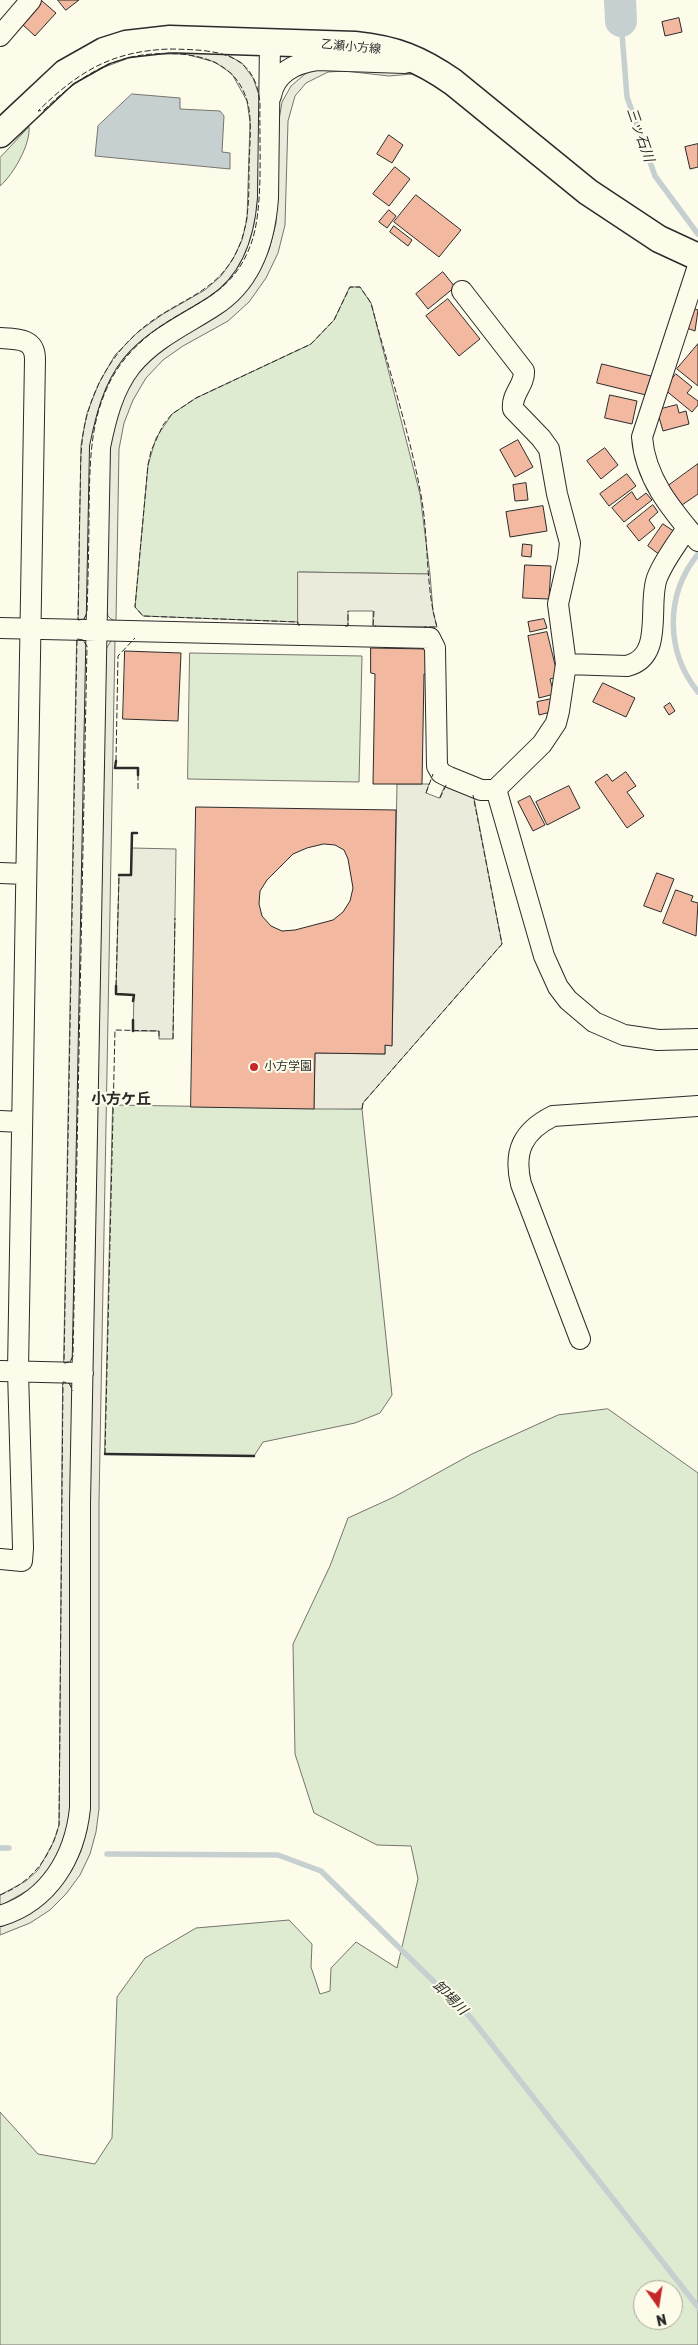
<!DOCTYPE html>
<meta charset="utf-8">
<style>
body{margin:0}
#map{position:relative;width:698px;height:2345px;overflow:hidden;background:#fdfbea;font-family:Rubik,sans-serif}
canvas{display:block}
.north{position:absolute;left:633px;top:2280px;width:50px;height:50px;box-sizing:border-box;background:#fdfbea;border:1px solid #a9a89e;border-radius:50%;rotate:167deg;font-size:14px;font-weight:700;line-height:20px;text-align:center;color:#2b2b2b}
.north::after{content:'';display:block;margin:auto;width:18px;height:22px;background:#c62828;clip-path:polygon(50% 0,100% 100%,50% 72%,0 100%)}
</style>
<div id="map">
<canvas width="698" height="2345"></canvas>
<div class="north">N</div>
</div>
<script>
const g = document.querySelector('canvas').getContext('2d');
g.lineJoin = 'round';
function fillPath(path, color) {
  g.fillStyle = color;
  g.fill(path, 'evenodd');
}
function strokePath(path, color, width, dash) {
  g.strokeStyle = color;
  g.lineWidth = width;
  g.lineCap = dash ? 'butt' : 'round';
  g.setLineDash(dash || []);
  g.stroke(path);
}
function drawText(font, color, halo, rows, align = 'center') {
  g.font = font + ' Rubik,"Noto Sans JP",sans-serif';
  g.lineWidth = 4;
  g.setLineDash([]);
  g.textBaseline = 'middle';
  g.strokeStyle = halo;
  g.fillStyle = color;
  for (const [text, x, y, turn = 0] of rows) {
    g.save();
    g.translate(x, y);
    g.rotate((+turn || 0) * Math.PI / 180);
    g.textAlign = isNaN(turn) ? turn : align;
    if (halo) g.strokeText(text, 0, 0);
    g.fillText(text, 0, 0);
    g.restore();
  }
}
const green = new Path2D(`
 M29,127C31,144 13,175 0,186V158Z
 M350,287H360L371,303L420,494L430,574L299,572L298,622L143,616L135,607L148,465L156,438L172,414L196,398L311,344L334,320Z
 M190,653L362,656L359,782L188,779Z
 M113,1105L362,1109L392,1395L380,1413L355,1423L263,1442L254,1456L105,1454Z
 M608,1409L698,1473V2345H0V2112L38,2154L95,2164L112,2138L117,1997L145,1958L196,1928L289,1920L312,1944L311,1967L320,1994L330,1991L331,1968L356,1942L397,1968L418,1879L411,1846L377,1845L314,1813L295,1754L293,1644L330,1566L348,1518L394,1497L472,1454L558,1415ZM643,2290H673V2320H643Z`);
fillPath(green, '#deebd1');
strokePath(green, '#74746e', 1);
const parking = new Path2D(`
 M149,50L226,54L242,63L253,78L259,95L260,104L257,221L251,243L242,264L228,283L211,298L168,322L144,339L123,361L107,387L97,416L91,446L87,613L84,619L78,620L81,445L87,413L99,383L115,355L138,332L163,314L205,290L221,276L233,259L242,240L247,219L250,122L247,101L232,74L215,62L185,54H149L129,58L91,72L57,97L89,69Z
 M340,66L412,74L389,76L345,71L328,72L306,83L295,96L288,121L285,225L278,253L266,278L249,302L228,321L183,346L163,360L146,378L133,400L124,423L119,449L116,621L111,619L108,616L106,608L110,448L115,421L124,396L138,372L157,353L178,338L222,313L242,295L258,273L269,250L276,223L279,120L282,102L291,86L305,74L313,70Z
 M298,572L430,574L433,611L437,627L373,626V611H348V626L298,625Z
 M77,639L83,640L87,646L73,1356L70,1362L64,1363Z
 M115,640L99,1503V1809L96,1832L90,1854L80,1875L66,1894L50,1910L30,1923L0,1935V1925L44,1903L59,1888L72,1870L81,1851L87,1830L90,1503L106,649L111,641Z
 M447,782L473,793L502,944L363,1103L362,1109H314L315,1053L385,1054V1045H392L397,784H429L426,793L439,798Z
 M132,848L176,849L173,1039H159V1031H133L134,995L116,994L119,875H131Z
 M63,1382L69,1383L73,1389L70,1808L68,1827L63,1844L45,1876L32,1888L0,1906V1895L26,1881L38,1870L54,1841L59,1825Z`);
fillPath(parking, '#eceadb');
strokePath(parking, '#74746e', 1);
const water = new Path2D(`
 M132,94L180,98V109L220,111L224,116L222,152L230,153V169L95,156L98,126Z`);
fillPath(water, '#c7d0d0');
strokePath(water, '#74746e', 1);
strokePath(new Path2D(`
 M621,21L627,97L655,176L698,234
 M698,554C665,595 665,651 698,692
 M0,1848H9
 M107,1854L278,1855L321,1871L471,2018L698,2307`), '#c7d0d0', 5.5);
strokePath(new Path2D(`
 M620,0L621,21`), '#c7d0d0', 32);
const building = new Path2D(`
 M58,0H79L66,10Z
 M42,1L56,13L35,36L22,24Z
 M679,18L682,32L665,36L662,22Z
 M389,135L403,145L392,163L377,154Z
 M698,144V167L690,169L685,147Z
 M395,167L410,179L389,206L373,194Z
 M416,195L461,230L439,257L394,222Z
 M389,210L396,216L387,228L379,222Z
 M394,226L412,240L408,246L390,232Z
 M443,272L455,287L428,309L416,294Z
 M448,299L480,339L459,356L426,316Z
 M691,308L698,310L695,331L684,327Z
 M698,344V386L677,369Z
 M602,364L651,376L646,395L597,383Z
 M676,374L692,387L687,393L698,401V405L692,412L664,389Z
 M610,395L637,401L632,424L605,418Z
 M677,405L679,413L686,411L689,424L663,431L657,410Z
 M518,440L533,467L515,477L500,450Z
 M605,448L618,465L601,479L587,461Z
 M698,464V494L682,505L668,486Z
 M627,474L636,486L609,506L600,494Z
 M526,483L528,500L515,501L513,485Z
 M632,492L637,500L646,493L652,500L624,522L612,508Z
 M653,505L658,512L649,520L655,528L639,541L627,526Z
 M543,506L547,531L510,537L506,512Z
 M663,524L675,532L660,555L648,546Z
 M523,544L532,545L531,557L522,556Z
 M525,565L551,566L549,599L523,598Z
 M544,619L547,628L530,632L528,622Z
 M547,632L558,677L550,679L554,694L539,698L528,636Z
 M371,648L427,649L426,674H424L422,784H373L375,674L371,673Z
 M125,651L181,653L178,721L123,719Z
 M603,683L635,698L626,717L593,702Z
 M552,699L555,711L539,715L537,702Z
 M670,703L675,711L669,715L664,707Z
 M626,772L636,786L627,792L644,816L627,828L595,782L607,774L612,781Z
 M569,786L580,808L547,825L536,802Z
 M530,796L545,825L533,831L518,802Z
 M196,807L396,810L392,1046L385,1045V1054L315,1053L314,1109L191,1107ZM324,844L335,845L344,850L348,859L353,888L350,901L343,912L333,920L295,930L282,931L271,926L262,916L259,904L260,891L267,880L293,854L307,848Z
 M657,873L674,879L661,912L644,906Z
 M676,890L693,896L691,901L698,903L696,936L663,923Z`);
fillPath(building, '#f2b8a0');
strokePath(building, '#2b2b2b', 1);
const minor = new Path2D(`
 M0,36L31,0
 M271,96C275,72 296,63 317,60L405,63
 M698,266L642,437C645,479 672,510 698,541
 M0,338C17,339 35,338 35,359L18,1371L23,1548L22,1561L0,1559
 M0,628L430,638L435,648L437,766L441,773L449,777L481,790H495L542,744L556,723L559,711L566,664L558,604L568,560L570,543L557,494L549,449L541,438L513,409C511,394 525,385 524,371L462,291
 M566,664L627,666C665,657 647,605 657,578C664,560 677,544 687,528
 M496,789L544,956L558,987L568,1000L594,1022L624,1035L658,1040L698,1039
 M0,873L26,874
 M0,1121L21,1122
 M580,1339L521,1184C513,1151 523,1131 553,1116L698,1106
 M0,1371L83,1373
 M0,1916C49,1901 75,1857 80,1808V1503L100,447C106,418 113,389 131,366C154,338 185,325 214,306C252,282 265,240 268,198L270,42`);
const major = new Path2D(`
 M0,134L65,73L104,51L126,44L170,39L355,45C395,49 420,59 453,82L588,192L659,239L698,257`);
strokePath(minor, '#2b2b2b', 22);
strokePath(major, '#2b2b2b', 29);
strokePath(minor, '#fdfbea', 20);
strokePath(major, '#fdfbea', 26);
strokePath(new Path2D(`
 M170,49C213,50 256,50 260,104C259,143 264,209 251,244C234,290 205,298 167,322C142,338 119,360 107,388C89,427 90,469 89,511C89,545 88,579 87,613L84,619L78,620C79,580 79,540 80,499C81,470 79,440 88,412C100,370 127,335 164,313C190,297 216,287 232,260C249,233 249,202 249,171C249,151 252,129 249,109C240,59 194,51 152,54C108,57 74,81 44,110L38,111C79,71 112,51 170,49Z
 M374,611L373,626H376
 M300,625H298V622L143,616L135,607L148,465L151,451L163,425L172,414L196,398L311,344L334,320L350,287H360L371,303C388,367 409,430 421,495C429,538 425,586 437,627H424
 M345,626H348V611
 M77,639L83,640L87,646L73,1356L70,1362L64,1363Z
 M116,761L118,656L135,638
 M138,789V775
 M426,793L433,774
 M440,798L447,783
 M116,986L119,875
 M173,1039L175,918
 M362,1109L363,1103L502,944L473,795
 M105,1454L115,1030L159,1031V1039
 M0,1895C32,1882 50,1858 59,1825L63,1382L69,1383L73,1391`), '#2b2b2b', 1, [6, 2.5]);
strokePath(new Path2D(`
 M116,761L115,768H138V775
 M119,875H131L132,833H137
 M116,986V994L134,995L133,1001
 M133,1031V1020
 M105,1454L254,1456`), '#2b2b2b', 2.5);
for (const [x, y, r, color] of [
 [254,1067,5,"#c62828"]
]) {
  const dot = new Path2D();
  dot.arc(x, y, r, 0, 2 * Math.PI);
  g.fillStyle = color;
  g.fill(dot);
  strokePath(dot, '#fdfbea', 2);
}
drawText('12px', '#2b2b2b', '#fdfbea', [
 ["乙瀬小方線",351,47,5]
]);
drawText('12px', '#2b2b2b', '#fdfbea', [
 ["小方学園",264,1067]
], 'left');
drawText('italic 14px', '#2b2b2b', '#fdfbea', [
 ["三ッ石川",640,135,71],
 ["卸場川",450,1998,45]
]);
drawText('bold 15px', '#2b2b2b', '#fdfbea', [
 ["小方ケ丘",121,1100]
]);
</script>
